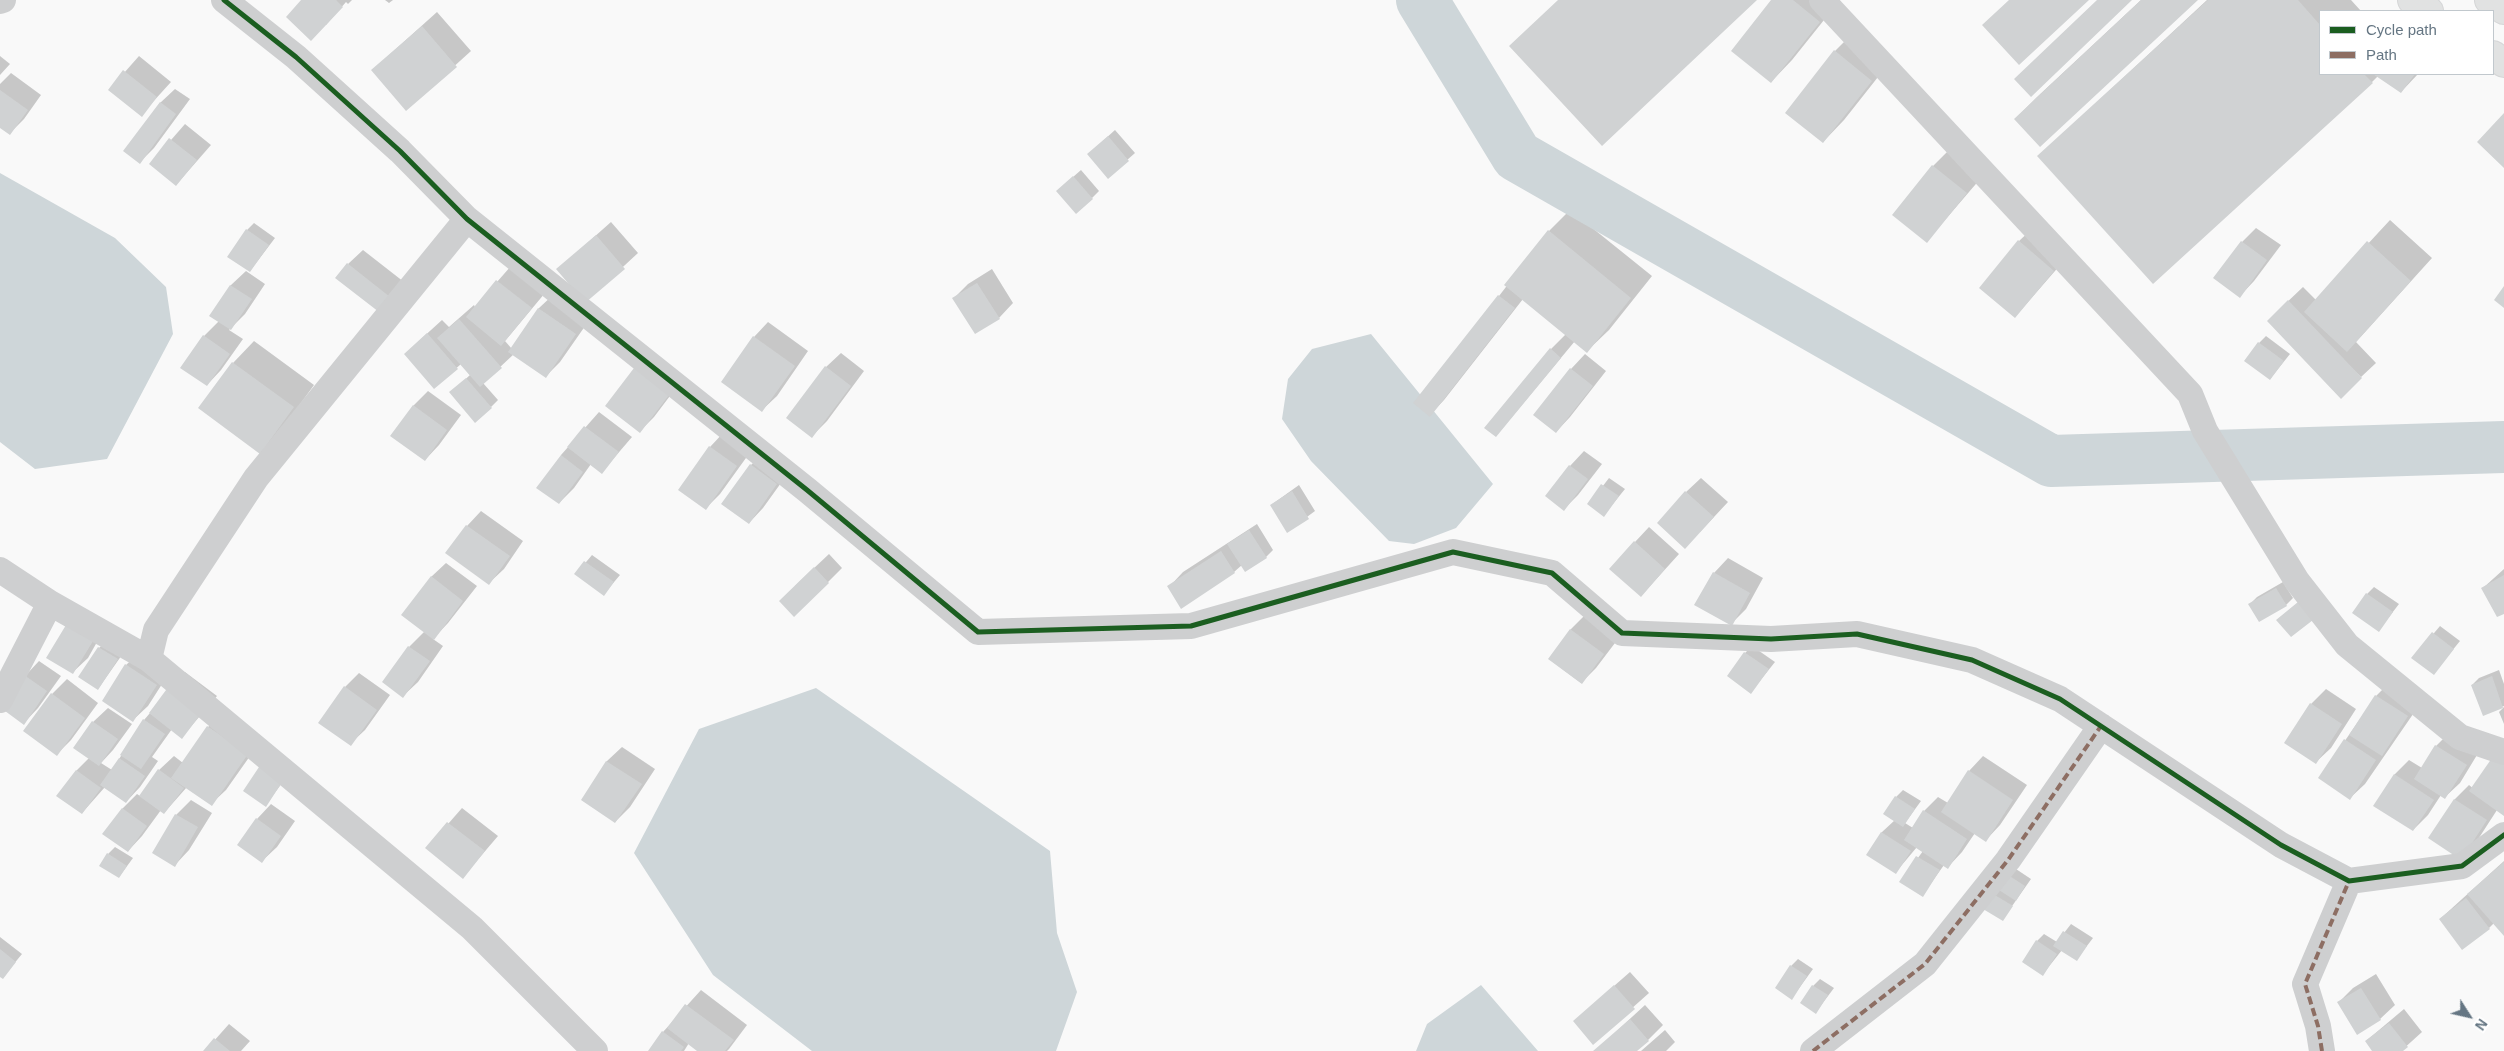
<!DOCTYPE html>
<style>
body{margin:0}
#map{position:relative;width:2504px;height:1051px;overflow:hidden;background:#f9f9f9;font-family:Arial,sans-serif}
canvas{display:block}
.legend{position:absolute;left:2319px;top:10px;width:175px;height:65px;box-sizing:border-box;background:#fff;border:1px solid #c1c8cd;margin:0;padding:6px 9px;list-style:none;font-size:15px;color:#657683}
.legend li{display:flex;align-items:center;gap:10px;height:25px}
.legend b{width:25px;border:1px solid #c1c8cd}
.north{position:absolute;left:2444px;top:991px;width:50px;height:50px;-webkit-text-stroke:4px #fff;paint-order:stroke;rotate:125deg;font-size:14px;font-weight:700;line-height:20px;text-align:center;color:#657683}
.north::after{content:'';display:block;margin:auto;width:18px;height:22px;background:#657683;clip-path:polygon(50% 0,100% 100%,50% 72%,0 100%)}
</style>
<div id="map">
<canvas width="2504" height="1051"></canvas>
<ul class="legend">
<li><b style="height:6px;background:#1b5e20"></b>Cycle path</li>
<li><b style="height:6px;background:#8d6e63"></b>Path</li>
</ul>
<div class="north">N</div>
</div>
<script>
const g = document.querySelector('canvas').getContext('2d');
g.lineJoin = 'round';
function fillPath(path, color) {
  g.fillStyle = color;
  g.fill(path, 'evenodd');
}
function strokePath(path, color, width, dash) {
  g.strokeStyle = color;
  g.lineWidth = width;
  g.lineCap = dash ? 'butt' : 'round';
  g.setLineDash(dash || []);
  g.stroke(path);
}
fillPath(new Path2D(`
 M0,173L115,238L166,287L173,334L107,459L35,469L0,442Z
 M1371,334L1493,484L1456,528L1414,544L1389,541L1311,461L1282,419L1288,379L1312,349Z
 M816,688L1050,851L1057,933L1077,992L1056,1051H812L713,975L634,853L699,729Z
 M1481,985L1538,1051H1416L1427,1024Z`), '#ced6d9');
fillPath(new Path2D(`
 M303,0H352L348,4L346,2L326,25Z
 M385,0H393L389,3Z
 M1773,0H1840L1792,60L1771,82Z
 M2141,0H2196L2015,119L2037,97Z
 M2207,0H2351L2361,11H2320V74H2418L2401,92L2378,76L2372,82L2039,156Z
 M437,12L471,51L407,109L388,56Z
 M1857,29L1893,58L1844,120L1823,142L1786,113L1835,51Z
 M0,56L10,64L0,75Z
 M139,56L171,82L141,115L109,90Z
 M11,73L41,95L24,119L10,133L0,126V84Z
 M175,89L190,99L154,148L140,162L160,103Z
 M185,124L211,145L176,185L150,164Z
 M1115,130L1135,153L1108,177L1095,148Z
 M1948,151L1981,178L1927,241L1894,215L1933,166Z
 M1081,170L1099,191L1092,198L1065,184Z
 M1570,210L1652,276L1609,330L1587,351L1575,341L1496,436L1551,349L1566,334L1523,299L1444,400L1430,415L1499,296L1549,231Z
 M2390,220L2432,258L2356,342L2376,363L2361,377L2283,306L2303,287L2316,300Z
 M611,222L638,253L586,301L558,269Z
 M254,223L275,238L250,271L247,230Z
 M2034,227L2068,256L2015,317L2019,241Z
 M2256,228L2281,245L2254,281L2240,296L2242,242Z
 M363,250L404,282L378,310L348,264Z
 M511,266L545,293L505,341L512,349L539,308L554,294L590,319L560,362L546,376L514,354L483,383L498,400L491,407L458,386L470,375L461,364L434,388L420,340L442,320L449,327L474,305L475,307Z
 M992,269L1013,303L999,318L954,298L968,284Z
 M246,271L265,284L245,314L229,330L243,339L221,370L207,385L204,336L219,321L210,316L231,285Z
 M768,322L808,351L777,396L762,410L754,337Z
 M2266,336L2290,354L2270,379L2259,343Z
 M254,341L314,385L281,431L260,452L233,363Z
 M841,353L864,371L827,421L812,436L826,367Z
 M1585,354L1606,371L1570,417L1556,432L1571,369Z
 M682,380L654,417L640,431L607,406Z
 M428,391L461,415L439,445L425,460L392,435L414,405Z
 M599,412L632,437L602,472L591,464L574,488L559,503L561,455Z
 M724,432L751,451L720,494L706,508L710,447Z
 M765,451L791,469L763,508L749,523L751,465Z
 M1584,451L1602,464L1578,495L1564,509L1547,496L1570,466Z
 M1609,478L1625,489L1604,515L1589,504Z
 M1701,478L1728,502L1700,532L1686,492Z
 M1299,485L1315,511L1288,531L1271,505Z
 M481,511L523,541L504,569L489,583L447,553L467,526Z
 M1257,524L1273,550L1266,557L1242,565L1234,572L1169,587L1183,572Z
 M1649,527L1679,554L1641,596L1635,542Z
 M829,554L842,568L828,582L795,586Z
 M592,555L620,575L604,594L576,574Z
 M1728,558L1763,578L1746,609L1731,624L1714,573Z
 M446,563L477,586L448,623L433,639L443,646L418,682L403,696L384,682L409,647L425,631L431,577Z
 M2504,569V612L2483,588Z
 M2283,582L2293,598L2286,605L2250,604L2257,597Z
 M2374,587L2399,604L2379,630L2367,594Z
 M1585,615L1618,639L1596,668L1581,683L1549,659L1571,629Z
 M106,626L88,658L73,672L48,657Z
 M2440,626L2460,641L2434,673L2413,658Z
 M106,641L124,652L98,689L99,648Z
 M1752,646L1775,662L1751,692L1745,653Z
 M141,651L171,670L148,706L133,720L126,665Z
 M39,661L61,676L38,708L24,723L25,676Z
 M2499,670L2504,684V706L2483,714L2472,685L2479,678Z
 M185,672L217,696L182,737L172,729L152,757L158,761L140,787L126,802L105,787L82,813L58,796L77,770L89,758L93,722L108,708L132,724L113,750L101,763L112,770L144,720Z
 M359,673L390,695L365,730L350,744L345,687Z
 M67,679L98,703L71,740L57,754L52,694Z
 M2391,681L2422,701L2365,784L2350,798L2319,778L2376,696Z
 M2326,689L2356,709L2331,748L2316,762L2286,742L2311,704Z
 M2504,707V724L2499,712Z
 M223,712L262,739L226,790L211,804L187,787L164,813L161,810L142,836L128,851L104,834L123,808L137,794L140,796L159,770L174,756L183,763L208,727Z
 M2451,731L2480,750L2460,783L2445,797L2441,795L2428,815L2413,830L2375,805L2395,774L2409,760L2422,768L2436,746Z
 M622,747L655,769L630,807L615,822L582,800L607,761Z
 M1983,756L2027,785L2000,825L1986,840L1975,833L1962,852L1948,867L1944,865L1922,896L1901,881L1923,851L1917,847L1896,872L1868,854L1882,832L1895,820L1896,797L1903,790L1921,801L1905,823L1913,828L1924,811L1938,797L1948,803L1969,771Z
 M290,772L266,805L244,791Z
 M2469,785L2504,814L2497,810L2475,844L2430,838L2455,799Z
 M191,800L212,813L189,850L175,865L154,853L176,815Z
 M271,804L295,821L277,847L262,861L257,819Z
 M462,808L498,836L463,877L427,848Z
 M115,847L133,858L119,877L108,854Z
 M2504,861V934L2494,923L2489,928L2440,919Z
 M2016,869L2031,879L2003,919L1985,908Z
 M2071,924L2093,938L2077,959L2062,950L2043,974L2037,941L2044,934L2057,942Z
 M0,937L22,954L3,977L0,975Z
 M1798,959L1813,969L1792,998L1791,966Z
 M1630,972L1649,993L1593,1043L1574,1021Z
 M2376,974L2395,1005L2380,1019L2339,1002L2353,988Z
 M1820,979L1834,988L1816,1012L1813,986Z
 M701,990L747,1025L729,1049L727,1051H699L689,1043L684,1051H650L663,1032Z
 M1645,1005L1663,1025L1648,1040L1635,1051H1595Z
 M2404,1009L2422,1032L2401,1051H2374L2366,1041Z
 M229,1024L250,1041L241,1051H205Z
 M1665,1030L1675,1042L1666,1051H1641Z`), '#0003');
strokePath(new Path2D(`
 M1422,0L1517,156L2051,461L2504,447`), '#ced6d9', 52);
fillPath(new Path2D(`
 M301,0H336L343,7L311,41L286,17Z
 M1558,0H1757L1602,146L1509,46Z
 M1771,0H1793L1820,22L1771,83L1731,51Z
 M2009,0H2089L2019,65L1982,25Z
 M2097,0H2132L2031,97L2014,79Z
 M2141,0H2198L2040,147L2014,119Z
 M2208,0H2298L2320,25V74H2364L2373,83L2153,284L2037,156Z
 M422,26L457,67L406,111L371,70Z
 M1834,50L1872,81L1823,143L1785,113Z
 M123,70L157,97L142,117L108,90Z
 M2373,74H2415L2401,93Z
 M0,90L28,110L10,135L0,128Z
 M160,102L176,114L140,164L123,151Z
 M2504,113V168L2477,142Z
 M1108,136L1129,161L1108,179L1087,154Z
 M169,138L197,160L176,186L149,164Z
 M1932,165L1967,193L1927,243L1892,215Z
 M1073,176L1093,199L1076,214L1056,191Z
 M246,229L269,245L250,272L227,257Z
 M1548,230L1631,298L1587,353L1504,285Z
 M596,235L625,269L585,303L556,269Z
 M2018,240L2054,271L2015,318L1979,288Z
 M2241,241L2267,260L2240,298L2213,278Z
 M2367,241L2411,281L2347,352L2304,312Z
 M347,263L390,297L379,312L335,278Z
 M496,280L532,308L501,346L466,317Z
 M977,283L1000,319L975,334L952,298Z
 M230,285L252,299L231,330L209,316Z
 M2504,286V308L2494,300Z
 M1498,295L1515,308L1430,417L1413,403Z
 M2288,300L2362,378L2341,399L2267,321Z
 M538,308L576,334L546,378L508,352Z
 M459,319L502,368L480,387L437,338Z
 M427,333L458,369L434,389L404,354Z
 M203,335L230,354L207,386L180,368Z
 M753,336L795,366L762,412L721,382Z
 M2258,342L2284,361L2270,380L2244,361Z
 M1550,348L1561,358L1496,437L1484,428Z
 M232,362L294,407L260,454L198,408Z
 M825,366L851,386L812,438L786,418Z
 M634,368L669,395L640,433L605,406Z
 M1570,368L1593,386L1556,433L1533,415Z
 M466,378L492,408L475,423L449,392Z
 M413,405L447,430L425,461L390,436Z
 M584,426L619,452L602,474L567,447Z
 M709,446L737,466L706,510L678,490Z
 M561,455L583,472L559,504L536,488Z
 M750,464L777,484L749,524L721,504Z
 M1569,465L1588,479L1564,511L1545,496Z
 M1601,484L1619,496L1604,517L1587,504Z
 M1292,491L1309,519L1287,533L1270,505Z
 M1685,491L1714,517L1685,549L1657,523Z
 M466,525L510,556L489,585L445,553Z
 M1249,530L1267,558L1245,572L1227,544Z
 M1634,541L1665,569L1641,597L1609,569Z
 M1221,551L1235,573L1181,609L1167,586Z
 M584,561L614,582L604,596L574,574Z
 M814,567L829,583L794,617L779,601Z
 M1713,572L1750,593L1732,626L1694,605Z
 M2504,575V614L2497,617L2481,588Z
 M431,576L463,601L434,640L401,615Z
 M2276,588L2287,606L2259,622L2248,604Z
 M2366,593L2393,612L2379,632L2352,613Z
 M2298,602L2313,620L2291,637L2276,620Z
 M66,625L93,641L73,674L46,658Z
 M1570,629L1604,654L1582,684L1548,659Z
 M2432,632L2454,649L2434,675L2411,658Z
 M408,646L430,661L403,698L382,682Z
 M98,647L118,659L98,690L78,677Z
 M1744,652L1769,669L1751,694L1727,676Z
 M125,664L157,685L133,722L102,701Z
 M24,675L47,691L24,725L1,708Z
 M2492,676L2503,708L2483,716L2471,685Z
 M169,686L203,711L182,739L149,713Z
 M344,686L377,710L351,746L318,723Z
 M51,693L85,718L57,756L23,731Z
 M2375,695L2408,716L2382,756L2349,735Z
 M2310,703L2342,724L2316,764L2284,743Z
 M143,719L165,734L141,769L120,755Z
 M92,721L118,739L99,766L73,748Z
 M207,726L248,754L212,806L171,778Z
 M2344,739L2376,760L2350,800L2318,778Z
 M2435,745L2467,765L2445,799L2414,779Z
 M2494,755L2504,762V816L2469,791Z
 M119,758L145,776L126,803L100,785Z
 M606,761L642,784L615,823L581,800Z
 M261,764L284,779L266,807L243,791Z
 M158,769L184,788L164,814L139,796Z
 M76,770L101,788L82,814L56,796Z
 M1968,770L2013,800L1986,842L1941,812Z
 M2394,774L2434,800L2413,831L2373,806Z
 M1895,796L1915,809L1903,827L1883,814Z
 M2454,799L2487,820L2461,860L2428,838Z
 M122,808L147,826L128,852L102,834Z
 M1923,810L1967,839L1948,869L1904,840Z
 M175,814L198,827L175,867L152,853Z
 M256,818L281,836L262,863L237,845Z
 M447,822L485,851L463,879L425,848Z
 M1881,832L1911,851L1896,874L1866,855Z
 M107,853L127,866L119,878L99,866Z
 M1916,856L1940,870L1923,897L1899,882Z
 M2504,862V936L2467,894Z
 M2008,875L2025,886L2016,901L1999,890Z
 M1993,894L2013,906L2003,921L1983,909Z
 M2466,898L2490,929L2462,950L2439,919Z
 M2063,931L2087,946L2077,961L2053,946Z
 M2036,940L2057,954L2043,976L2022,962Z
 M0,949L16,962L3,979L0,977Z
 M1790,965L1807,976L1792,1000L1775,988Z
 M1614,985L1635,1009L1593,1045L1573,1021Z
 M1812,985L1828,995L1816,1014L1800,1003Z
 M2361,988L2381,1020L2357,1035L2337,1002Z
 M685,1004L734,1040L725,1051H697L667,1028Z
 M1630,1019L1649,1041L1637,1051H1593Z
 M2389,1023L2408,1047L2403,1051H2372L2365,1041Z
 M662,1031L684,1047L681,1051H648Z
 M214,1038L230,1051H203Z`), '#d0d2d3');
const primary = new Path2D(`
 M2412,0L2429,11
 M2489,0L2504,10
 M2493,55L2504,63`);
strokePath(primary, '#d5d6d7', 30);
strokePath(new Path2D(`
 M224,0L296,57L400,151L467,219L807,490L978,632L1191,626L1453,552L1552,573L1622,633L1771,639L1857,634L1972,660L2060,699L2281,845L2349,881L2462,866L2504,835
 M1822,0L2190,394L2205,431L2297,581L2347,645L2460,737L2504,752
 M0,1L3,0
 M0,570L50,603L149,659L472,928L595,1051
 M149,659L156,630L256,478L467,219
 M0,700L50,603
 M1813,1051L1925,964L2008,860L2101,726
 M2322,1051L2318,1026L2305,984L2349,881`), '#cecfd0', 26);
strokePath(primary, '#e1e2e2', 28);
strokePath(new Path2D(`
 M1813,1051L1925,964L2008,860L2101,726
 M2322,1051L2318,1026L2305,984L2349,881`), '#8d6e63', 4, [8, 4]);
strokePath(new Path2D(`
 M224,0L296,57L400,151L467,219L807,490L978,632L1191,626L1453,552L1552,573L1622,633L1771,639L1857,634L1972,660L2060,699L2281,845L2349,881L2462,866L2504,835`), '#1b5e20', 5);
</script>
